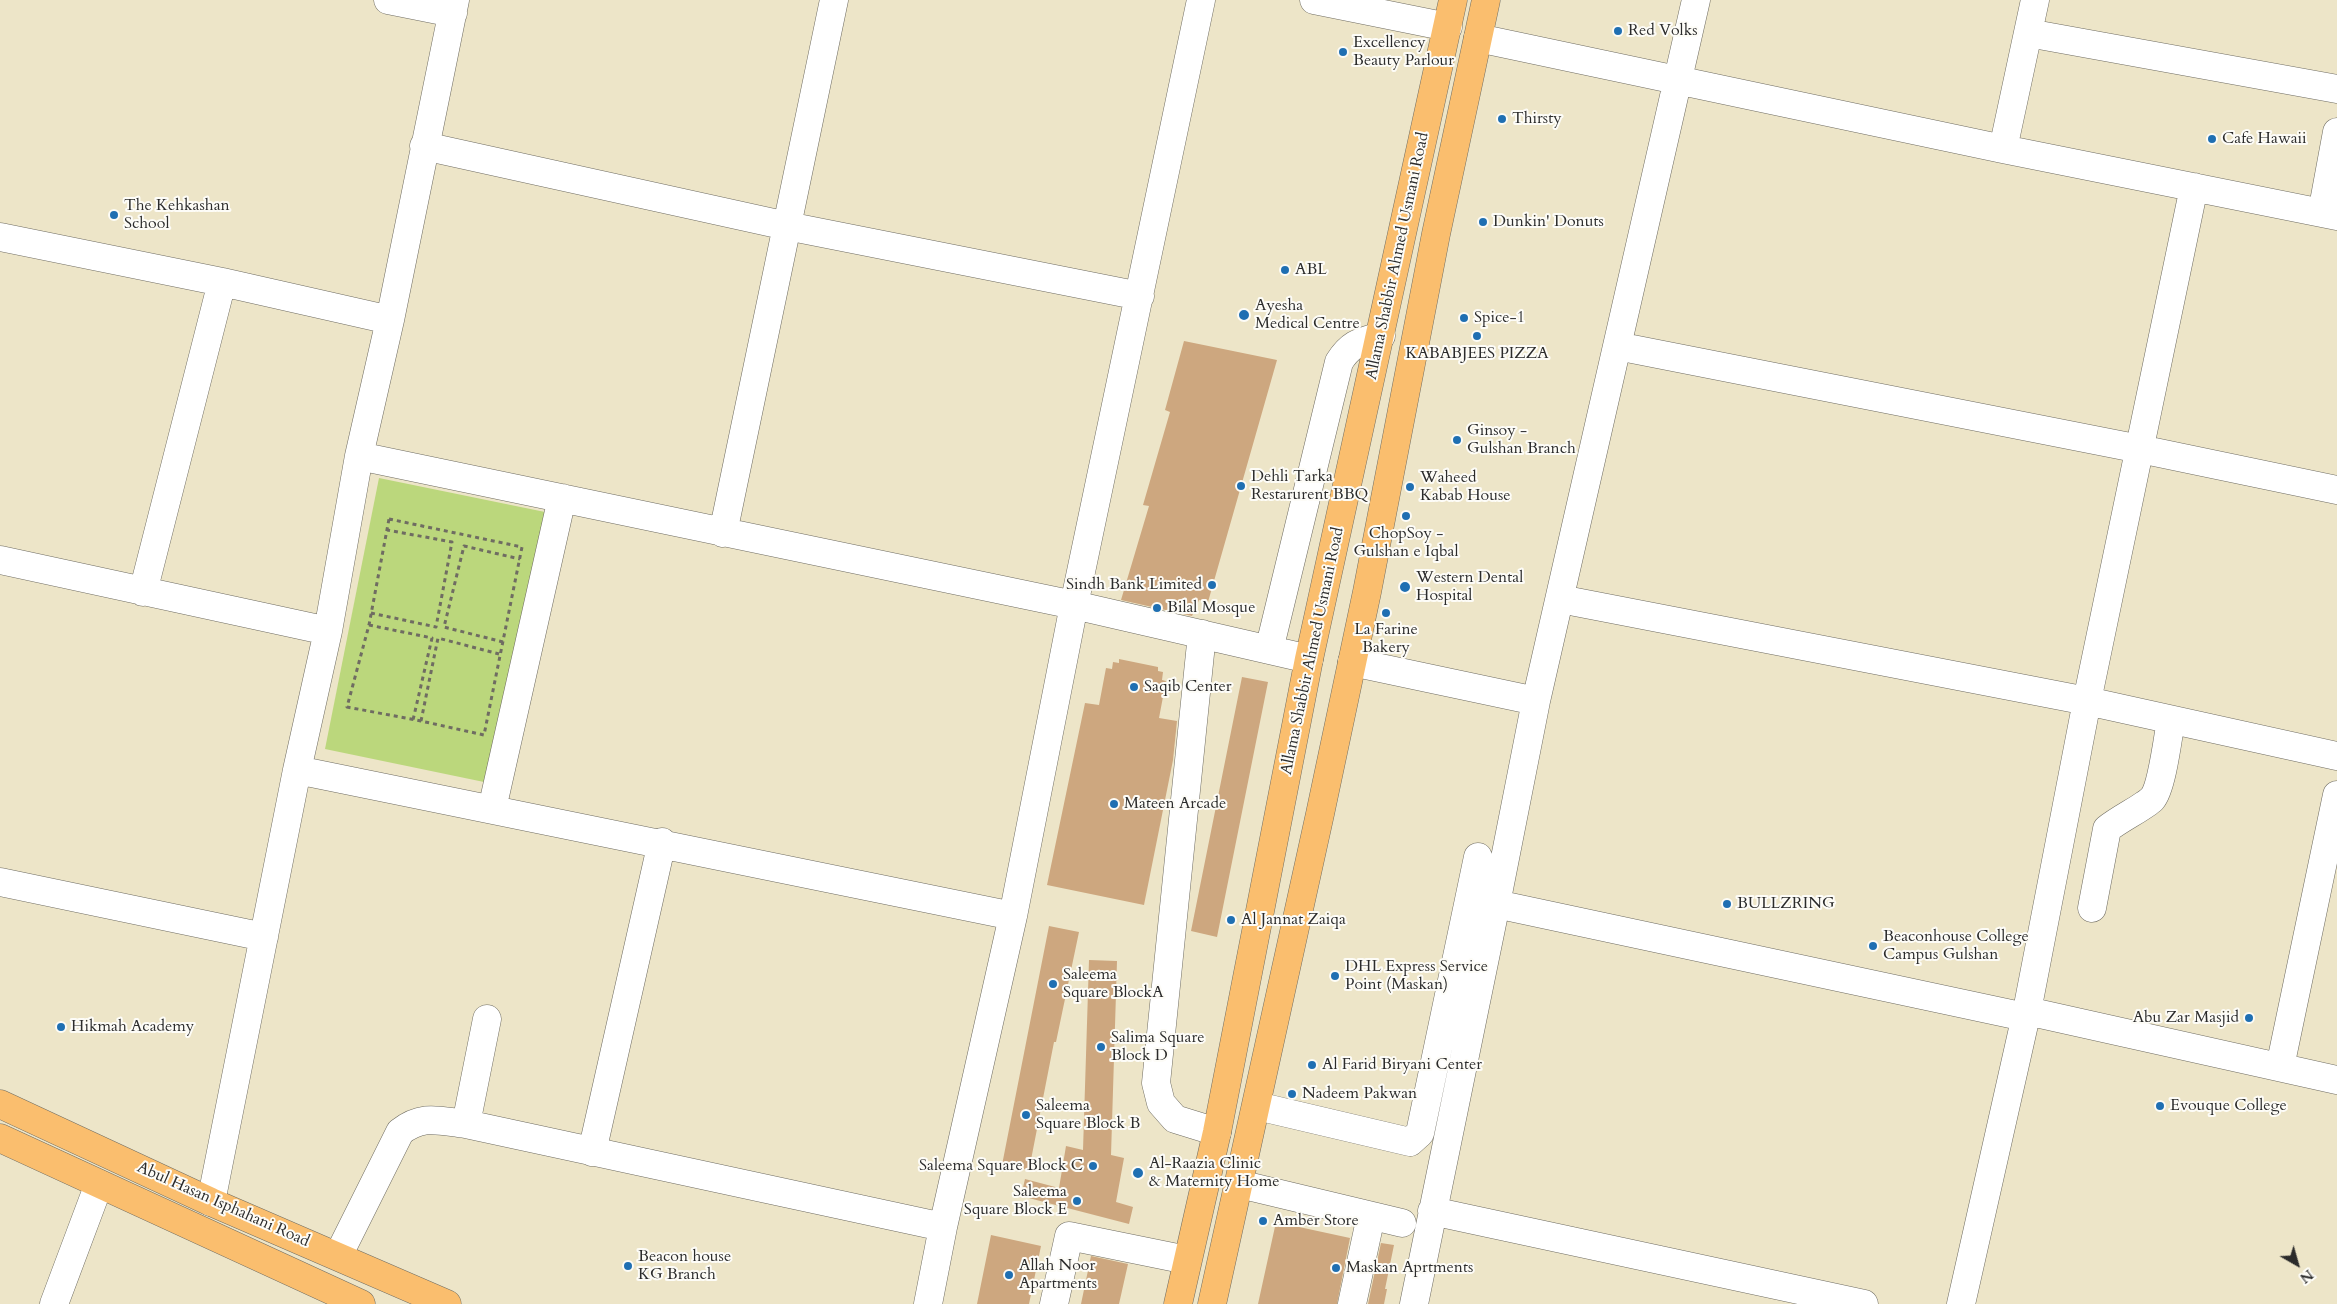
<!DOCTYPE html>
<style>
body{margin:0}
#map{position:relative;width:2337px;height:1304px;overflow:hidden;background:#ede5c8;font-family:Cardo,serif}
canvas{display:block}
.north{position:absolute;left:2272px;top:1239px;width:50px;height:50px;-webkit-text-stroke:4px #fdfcf7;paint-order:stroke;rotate:142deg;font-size:14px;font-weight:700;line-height:20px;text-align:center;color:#2b2b2b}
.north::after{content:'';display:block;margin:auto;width:18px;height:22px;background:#2b2b2b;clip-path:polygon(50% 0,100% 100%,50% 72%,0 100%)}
</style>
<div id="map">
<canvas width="2337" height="1304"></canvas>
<div class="north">N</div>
</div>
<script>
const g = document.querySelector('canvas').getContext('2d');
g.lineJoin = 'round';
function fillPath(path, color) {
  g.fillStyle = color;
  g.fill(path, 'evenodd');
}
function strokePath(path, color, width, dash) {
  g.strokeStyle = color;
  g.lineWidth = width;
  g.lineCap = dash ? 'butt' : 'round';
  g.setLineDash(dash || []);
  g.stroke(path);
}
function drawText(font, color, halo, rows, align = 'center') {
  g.font = font + ' Cardo,serif';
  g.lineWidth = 4;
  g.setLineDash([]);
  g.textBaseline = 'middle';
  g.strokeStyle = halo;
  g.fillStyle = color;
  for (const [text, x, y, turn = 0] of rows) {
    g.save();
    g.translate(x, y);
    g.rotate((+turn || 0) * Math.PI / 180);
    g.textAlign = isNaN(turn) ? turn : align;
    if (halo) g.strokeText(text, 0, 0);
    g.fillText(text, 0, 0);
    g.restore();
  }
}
fillPath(new Path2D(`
 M379,478L545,512L484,782L325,749Z`), '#bbd77c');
fillPath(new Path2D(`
 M1184,341L1277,360L1208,602L1199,600L1192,616L1121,600L1149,506L1143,505L1170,412L1165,410Z
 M1119,659L1158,667V671L1163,672L1162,680L1166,681L1159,718L1177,721L1173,760L1144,905L1047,885L1085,703L1099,705L1106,668L1112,669L1113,662L1119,663Z
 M1242,677L1268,682L1217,937L1191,931Z
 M1049,926L1079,932L1056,1042H1054L1029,1170L1002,1165Z
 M1089,960L1117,961L1111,1155L1124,1158L1116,1202L1133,1207L1129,1224L1021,1196L1025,1179L1059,1188L1066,1146L1083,1150Z
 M1276,1222L1350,1238L1337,1304H1258Z
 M991,1235L1041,1246L1029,1304H977Z
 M1381,1243L1394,1245L1385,1289H1387L1384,1304H1368Z
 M1091,1256L1128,1264L1119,1304H1081Z`), '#cda77f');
const minor = new Path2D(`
 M388,0L453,13
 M1314,0L1448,27
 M2028,33L2337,89
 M1478,38L2003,149L2337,216
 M424,146L787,226L1140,296
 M2003,149L2035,0
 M2322,213L2337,132
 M0,237L222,282L390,320
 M1617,346L2140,449L2337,490
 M359,456L1074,605L1309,659
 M723,533L834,0
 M0,560L328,631
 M143,592L222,282
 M1560,599L2087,701L2337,756
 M1202,634L1156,1083L1161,1103L1175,1119L1217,1132
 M1269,650L1339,362C1351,343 1360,342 1381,336
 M1352,662L1536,701
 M297,770L1013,916
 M492,809L562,498
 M0,882L264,937
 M1496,904L2025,1017
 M2092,908L2107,829C2119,819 2144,807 2152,799C2162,788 2168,736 2171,720
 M2027,1011L2337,1080
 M2280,1067L2337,795
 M1257,1106L1410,1142L1420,1133L1478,857
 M466,1124L487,1019
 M592,1152L662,842
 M1239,1184L1402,1223
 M211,1202L297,770L328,631L359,456L390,320L455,0
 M1432,1211L1864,1304
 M338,1256L400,1132C423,1114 439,1121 466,1124L943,1227
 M54,1304L99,1184
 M928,1304L943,1227L1013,916L1074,605L1201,0
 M1054,1304L1069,1236L1187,1260
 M1352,1304L1371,1216
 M1414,1304L1496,904L1536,701L1696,0
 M1961,1304L2027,1011L2087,701L2194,187`);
const major = new Path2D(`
 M0,1104L211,1202L447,1304
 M0,1138L361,1304
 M1178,1304L1217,1132L1309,659L1453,0
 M1212,1304L1320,814L1367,592L1436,234L1486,0`);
strokePath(minor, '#6f6c62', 29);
strokePath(major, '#6f6c62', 29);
strokePath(new Path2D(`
 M389,519L522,547L484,735L421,721L347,707L369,625Z
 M371,613L436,627L452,542L387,530
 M369,625L432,638L413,720
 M503,642L444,627L464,546L520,559
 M421,721L438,638L499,654`), '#6f6c62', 3, [4, 4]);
strokePath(minor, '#fff', 28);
strokePath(major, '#fabe6e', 28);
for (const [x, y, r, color] of [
 [1618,31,5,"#1f6fb2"],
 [1343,52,5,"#1f6fb2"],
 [1502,119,5,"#1f6fb2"],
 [2212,139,5,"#1f6fb2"],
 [114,215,5,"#1f6fb2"],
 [1483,222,5,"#1f6fb2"],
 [1285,270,5,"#1f6fb2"],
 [1244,315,6,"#1f6fb2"],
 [1464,318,5,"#1f6fb2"],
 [1477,336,5,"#1f6fb2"],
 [1457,440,5,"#1f6fb2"],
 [1241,486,5,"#1f6fb2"],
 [1410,487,5,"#1f6fb2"],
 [1406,516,5,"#1f6fb2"],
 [1212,585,5,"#1f6fb2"],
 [1405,587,6,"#1f6fb2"],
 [1157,608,5,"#1f6fb2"],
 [1386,613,5,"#1f6fb2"],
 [1134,687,5,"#1f6fb2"],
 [1114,804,5,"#1f6fb2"],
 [1727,904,5,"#1f6fb2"],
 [1231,920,5,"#1f6fb2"],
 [1873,946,5,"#1f6fb2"],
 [1335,976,5,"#1f6fb2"],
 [1053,984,5,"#1f6fb2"],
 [2249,1018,5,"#1f6fb2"],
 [61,1027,5,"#1f6fb2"],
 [1101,1047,5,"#1f6fb2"],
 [1312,1065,5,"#1f6fb2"],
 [1292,1094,5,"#1f6fb2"],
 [2160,1106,5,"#1f6fb2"],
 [1026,1115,5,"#1f6fb2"],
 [1093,1166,5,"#1f6fb2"],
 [1138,1173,6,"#1f6fb2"],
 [1077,1201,5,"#1f6fb2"],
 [1263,1221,5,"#1f6fb2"],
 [628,1266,5,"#1f6fb2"],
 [1336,1268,5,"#1f6fb2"],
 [1009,1275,5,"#1f6fb2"]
]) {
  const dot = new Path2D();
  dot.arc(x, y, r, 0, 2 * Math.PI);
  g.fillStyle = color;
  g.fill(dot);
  strokePath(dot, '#fdfcf7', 2);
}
drawText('16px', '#2b2b2b', '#fdfcf7', [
 ["Red Volks",1628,31],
 ["Excellency",1353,43],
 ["Beauty Parlour",1353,61],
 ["Thirsty",1512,119],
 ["Cafe Hawaii",2222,139],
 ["The Kehkashan",124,206],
 ["School",124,224],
 ["Dunkin' Donuts",1493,222],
 ["ABL",1295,270],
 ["Ayesha",1255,306],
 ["Medical Centre",1255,324],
 ["Spice-1",1474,318],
 ["KABABJEES PIZZA",1477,354,"center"],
 ["Ginsoy -",1467,431],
 ["Gulshan Branch",1467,449],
 ["Dehli Tarka",1251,477],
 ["Restarurent BBQ",1251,495],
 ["Waheed",1420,478],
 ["Kabab House",1420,496],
 ["ChopSoy -",1406,534,"center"],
 ["Gulshan e Iqbal",1406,552,"center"],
 ["Western Dental",1416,578],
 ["Hospital",1416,596],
 ["Sindh Bank Limited",1202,585,"right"],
 ["Bilal Mosque",1167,608],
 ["La Farine",1386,630,"center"],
 ["Bakery",1386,648,"center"],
 ["Saqib Center",1144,687],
 ["Mateen Arcade",1124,804],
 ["BULLZRING",1737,904],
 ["Al Jannat Zaiqa",1241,920],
 ["Beaconhouse College",1883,937],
 ["Campus Gulshan",1883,955],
 ["DHL Express Service",1345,967],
 ["Point (Maskan)",1345,985],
 ["Saleema",1063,975],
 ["Square BlockA",1063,993],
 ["Abu Zar Masjid",2239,1018,"right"],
 ["Hikmah Academy",71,1027],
 ["Salima Square",1111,1038],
 ["Block D",1111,1056],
 ["Al Farid Biryani Center",1322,1065],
 ["Nadeem Pakwan",1302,1094],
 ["Saleema",1036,1106],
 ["Square Block B",1036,1124],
 ["Evouque College",2170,1106],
 ["Al-Raazia Clinic",1149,1164],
 ["& Maternity Home",1149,1182],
 ["Saleema Square Block C",1083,1166,"right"],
 ["Saleema",1067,1192,"right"],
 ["Square Block E",1067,1210,"right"],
 ["Amber Store",1273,1221],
 ["Beacon house",638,1257],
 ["KG Branch",638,1275],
 ["Allah Noor",1019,1266],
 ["Apartments",1019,1284],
 ["Maskan Aprtments",1346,1268]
], 'left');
drawText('16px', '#2b2b2b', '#fdfcf7', [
 ["Allama Shabbir Ahmed Usmani Road",1398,256,-78],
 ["Allama Shabbir Ahmed Usmani Road",1313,651,-78],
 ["Abul Hasan Isphahani Road",223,1205,24]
]);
</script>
